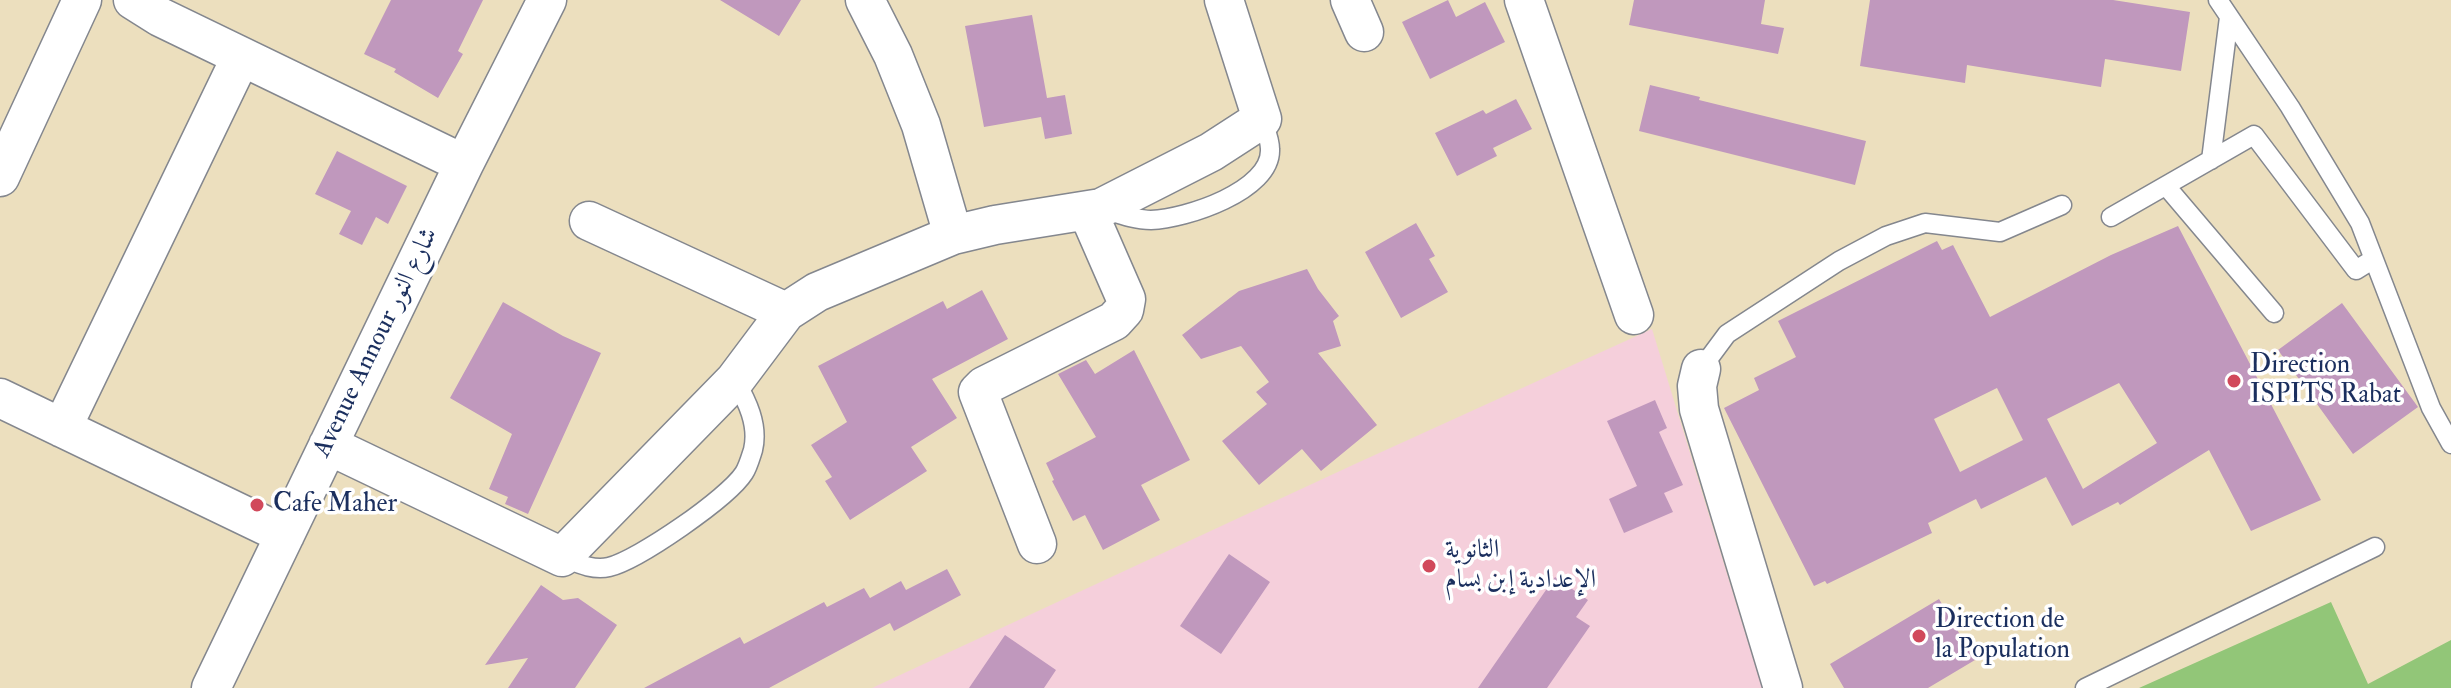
<!DOCTYPE html>
<meta charset="utf-8">
<style>
body{margin:0}
canvas{display:block;background:#ecdfbe}
</style>
<canvas width="2451" height="688"></canvas>
<script>
const g = document.querySelector('canvas').getContext('2d');
g.lineJoin = 'round';
function fillPath(path, color) {
  g.fillStyle = color;
  g.fill(path, 'evenodd');
}
function strokePath(path, color, width, dash) {
  g.strokeStyle = color;
  g.lineWidth = width;
  g.lineCap = dash ? 'butt' : 'round';
  g.setLineDash(dash || []);
  g.stroke(path);
}
function drawText(font, color, halo, rows, align = 'center') {
  g.font = font + ' "IM FELL Double Pica",Amiri,serif';
  g.lineWidth = 7;
  g.setLineDash([]);
  g.textBaseline = 'middle';
  g.strokeStyle = halo;
  g.fillStyle = color;
  for (const [text, x, y, turn = 0] of rows) {
    g.save();
    g.translate(x, y);
    g.rotate((+turn || 0) * Math.PI / 180);
    g.textAlign = isNaN(turn) ? turn : align;
    if (halo) g.strokeText(text, 0, 0);
    g.fillText(text, 0, 0);
    g.restore();
  }
}
fillPath(new Path2D(`
 M1652,329L1762,688H872L1355,464Z`), '#f5cfdb');
fillPath(new Path2D(`
 M2331,602L2368,684L2451,640V688H2139Z`), '#92c678');
fillPath(new Path2D(`
 M391,0H483L458,51L463,54L438,98L394,72L396,69L364,54Z
 M720,0H801L779,36Z
 M1448,0L1456,17L1485,2L1505,42L1430,79L1402,22Z
 M1634,0H1765L1761,24L1784,28L1778,54L1629,25Z
 M1870,0H2113L2190,12L2181,71L2105,59L2101,87L1967,65L1965,83L1860,66Z
 M1032,15L1047,98L1065,95L1072,134L1045,139L1041,117L984,127L965,26Z
 M1650,85L1700,97L1699,100L1866,141L1855,185L1639,131Z
 M1516,99L1532,129L1493,148L1497,156L1457,176L1435,133L1483,110L1486,114Z
 M337,151L407,186L388,224L376,217L362,245L339,234L351,211L315,194Z
 M1416,223L1435,256L1429,259L1448,292L1401,318L1365,252Z
 M2178,226L2321,500L2251,531L2209,450L2120,505L2118,502L2072,526L2046,477L1981,509L1976,499L1928,523L1932,533L1827,584L1825,581L1814,586L1724,408L1759,390L1754,378L1796,357L1778,321L1937,241L1942,250L1953,245L1990,317L2111,255ZM2119,383L2157,443L2083,489L2047,419ZM1997,388L2023,440L1960,472L1934,419Z
 M1307,269L1318,289L1339,316L1333,321L1341,346L1318,353L1377,425L1321,471L1302,449L1259,485L1222,441L1267,404L1256,392L1269,382L1241,346L1201,359L1182,335L1239,291Z
 M982,290L1008,339L932,379L957,418L911,447L927,471L850,520L825,481L832,477L811,445L847,422L818,366L943,301L947,309Z
 M503,302L563,336L601,353L528,514L505,504L508,497L489,489L512,434L450,398Z
 M2342,303L2418,407L2353,454L2278,350Z
 M1134,350L1190,460L1141,485L1160,520L1103,550L1085,515L1073,521L1052,481L1054,480L1046,463L1096,437L1058,374L1086,360L1095,374Z
 M1655,400L1667,428L1659,432L1683,485L1664,493L1673,512L1624,533L1609,499L1637,486L1607,421Z
 M1229,554L1270,582L1221,654L1180,626Z
 M947,569L961,595L894,631L890,623L769,688H644L740,637L744,644L824,602L827,607L864,588L870,598L901,581L906,590Z
 M1555,577L1588,600L1576,617L1590,626L1547,688H1478Z
 M541,585L563,600L578,598L617,625L575,688H508L528,658L485,665Z
 M1939,599L1975,660L1928,688H1844L1830,664Z
 M1005,635L1056,670L1044,688H969Z`), '#c098bd');
const lane = new Path2D(`
 M2218,0L2290,107L2360,223L2431,408L2451,444
 M2211,160L2229,17
 M2166,186L2274,313
 M1103,209C1119,214 1135,220 1151,220C1185,219 1272,191 1270,149C1270,139 1265,128 1262,119
 M2111,217L2254,135L2356,270L2372,260
 M1701,369L1727,334L1839,261L1886,236L1925,223L2000,232L2062,205
 M562,557C577,563 593,571 609,567C638,560 728,498 744,473C748,467 751,456 753,450C759,425 747,401 735,380
 M2085,688L2375,547`);
const street = new Path2D(`
 M133,0L160,17L464,164
 M865,0L893,55L921,125L953,235
 M1350,0L1364,32
 M1524,0L1634,315
 M0,177L82,0
 M589,221L786,312
 M1701,369L1697,386L1699,409L1783,688
 M0,398L285,535
 M62,428L241,57
 M328,445L562,557L735,380L786,312L817,292L953,235L995,225L1101,208L1211,152L1262,119L1224,0
 M1037,544L978,392L984,386L1114,321L1124,310L1126,299L1088,212
 M211,688L464,164L547,0`);
strokePath(lane, '#84878e', 21);
strokePath(street, '#84878e', 41);
strokePath(lane, '#fff', 18);
strokePath(street, '#fff', 38);
for (const [x, y, r, color] of [
 [2234,381,8,"#d1495b"],
 [257,505,8,"#d1495b"],
 [1429,566,8,"#d1495b"],
 [1919,636,8,"#d1495b"]
]) {
  const dot = new Path2D();
  dot.arc(x, y, r, 0, 2 * Math.PI);
  g.fillStyle = color;
  g.fill(dot);
  strokePath(dot, '#fff', 3);
}
drawText('26px', '#1b2f5e', '#fff', [
 ["Avenue Annour شارع النور",377,343,-64]
]);
drawText('26px', '#1b2f5e', '#fff', [
 ["Direction",2250,366],
 ["ISPITS Rabat",2250,396],
 ["Cafe Maher",273,505],
 ["الثانوية",1445,551],
 ["الإعدادية إبن بسام",1445,581],
 ["Direction de",1935,621],
 ["la Population",1935,651]
], 'left');
</script>
